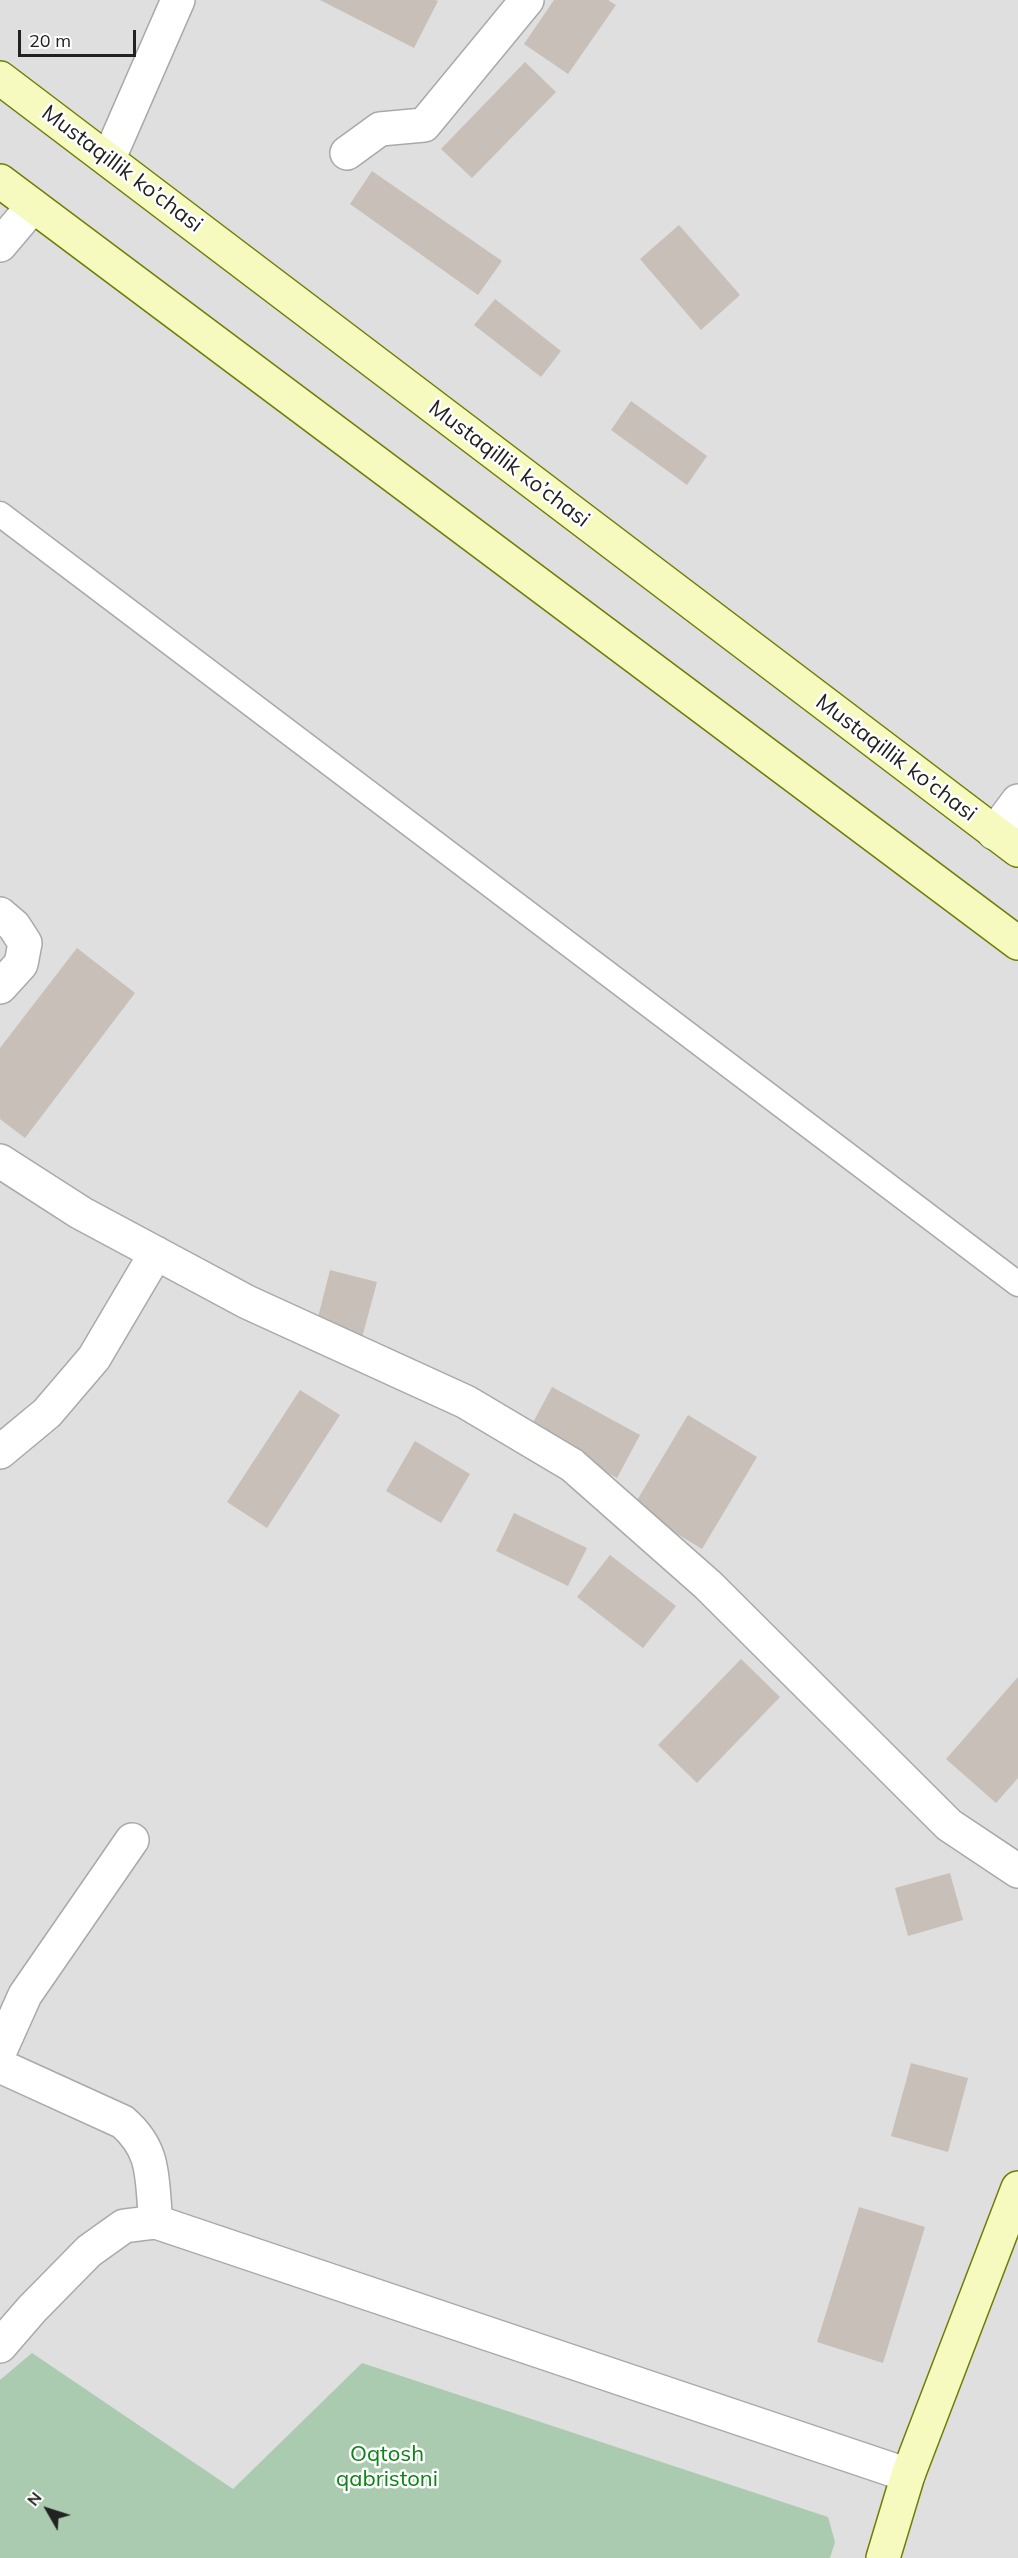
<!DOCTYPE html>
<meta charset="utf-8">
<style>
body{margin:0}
#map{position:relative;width:1018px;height:2558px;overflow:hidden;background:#f2efe9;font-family:Mulish,sans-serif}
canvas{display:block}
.north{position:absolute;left:18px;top:2480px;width:60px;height:60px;-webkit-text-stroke:4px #fff;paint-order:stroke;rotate:309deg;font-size:16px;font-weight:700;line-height:24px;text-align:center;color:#222}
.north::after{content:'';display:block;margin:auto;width:21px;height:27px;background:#222;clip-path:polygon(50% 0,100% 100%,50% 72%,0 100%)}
.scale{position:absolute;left:18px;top:30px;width:118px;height:27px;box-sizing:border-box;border:3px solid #222;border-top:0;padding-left:8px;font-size:18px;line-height:21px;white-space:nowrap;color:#222;-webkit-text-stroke:4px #fff;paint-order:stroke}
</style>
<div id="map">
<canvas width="1018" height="2558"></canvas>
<div class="north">N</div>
<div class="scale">20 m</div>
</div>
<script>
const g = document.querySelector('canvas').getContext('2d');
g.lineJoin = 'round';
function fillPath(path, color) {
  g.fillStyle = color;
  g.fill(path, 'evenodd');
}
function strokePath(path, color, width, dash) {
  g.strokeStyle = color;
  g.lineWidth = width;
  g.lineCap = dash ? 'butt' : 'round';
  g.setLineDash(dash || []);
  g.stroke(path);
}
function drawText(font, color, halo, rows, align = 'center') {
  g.font = font + ' Mulish,sans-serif';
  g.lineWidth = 5;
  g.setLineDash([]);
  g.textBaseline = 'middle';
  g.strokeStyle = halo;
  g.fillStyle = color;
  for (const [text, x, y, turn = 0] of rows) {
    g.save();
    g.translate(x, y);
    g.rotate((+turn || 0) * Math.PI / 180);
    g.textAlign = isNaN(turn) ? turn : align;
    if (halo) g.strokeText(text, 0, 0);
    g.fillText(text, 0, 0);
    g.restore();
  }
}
fillPath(new Path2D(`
 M0,0H1018V2558H0Z`), '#e0dfdf');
fillPath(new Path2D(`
 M32,2353L233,2489L362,2363L828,2517L835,2542L830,2558H0V2380Z`), '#aacbaf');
fillPath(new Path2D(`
 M320,0H435L438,1L414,48Z
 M554,0H608L616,5L568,74L524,44Z
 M525,62L556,92L472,178L441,149Z
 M372,171L502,261L478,295L350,204Z
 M679,225L740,295L701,330L640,259Z
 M495,299L561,351L541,377L474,325Z
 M631,401L707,456L687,485L611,430Z
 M77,948L135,993L25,1138L0,1119V1048Z
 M330,1270L377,1282L359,1349L313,1337Z
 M552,1387L640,1435L617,1478L529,1430Z
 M300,1390L340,1415L267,1528L227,1502Z
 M688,1415L757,1457L702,1549L633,1507Z
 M415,1441L470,1474L441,1523L386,1491Z
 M514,1513L587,1548L568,1586L496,1551Z
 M610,1555L676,1606L643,1648L577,1597Z
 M741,1659L780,1697L697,1783L658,1745Z
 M1018,1677V1778L996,1803L946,1759Z
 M950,1873L963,1920L908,1936L895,1888Z
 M911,2063L968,2078L948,2152L891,2136Z
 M859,2207L925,2227L883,2363L817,2342Z`), '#c7bfb8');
const lane = new Path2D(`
 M0,514L1018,1284`);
const street = new Path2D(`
 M347,153L380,129L424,125L527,0
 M109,158L178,0
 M0,245L33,206
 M994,833L1018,801
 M0,914L14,926L25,943L21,964L0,987
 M0,1161L81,1213L247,1302L466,1402L572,1465L708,1585L949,1825L1018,1871
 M0,1452L47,1413L94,1358L156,1253
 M0,2051L25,1995L132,1840
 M0,2066L123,2122C157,2152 151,2179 156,2222
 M0,2346L32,2309L89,2251L124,2226L156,2222L908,2475`);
const secondary = new Path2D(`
 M0,78L1018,850
 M0,181L1018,943
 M883,2558L908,2475L1018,2188`);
strokePath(lane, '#a9a9a9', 27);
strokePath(street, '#a9a9a9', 36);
strokePath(secondary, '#707d05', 36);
strokePath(lane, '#fff', 24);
strokePath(street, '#fff', 33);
strokePath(secondary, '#f7fabf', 33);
drawText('22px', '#222', '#fff', [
 ["Mustaqillik ko’chasi",122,169,37],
 ["Mustaqillik ko’chasi",509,464,37],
 ["Mustaqillik ko’chasi",896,758,37]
]);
drawText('22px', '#0c8416', '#fff', [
 ["Oqtosh",387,2454],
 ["qabristoni",387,2479]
]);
</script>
